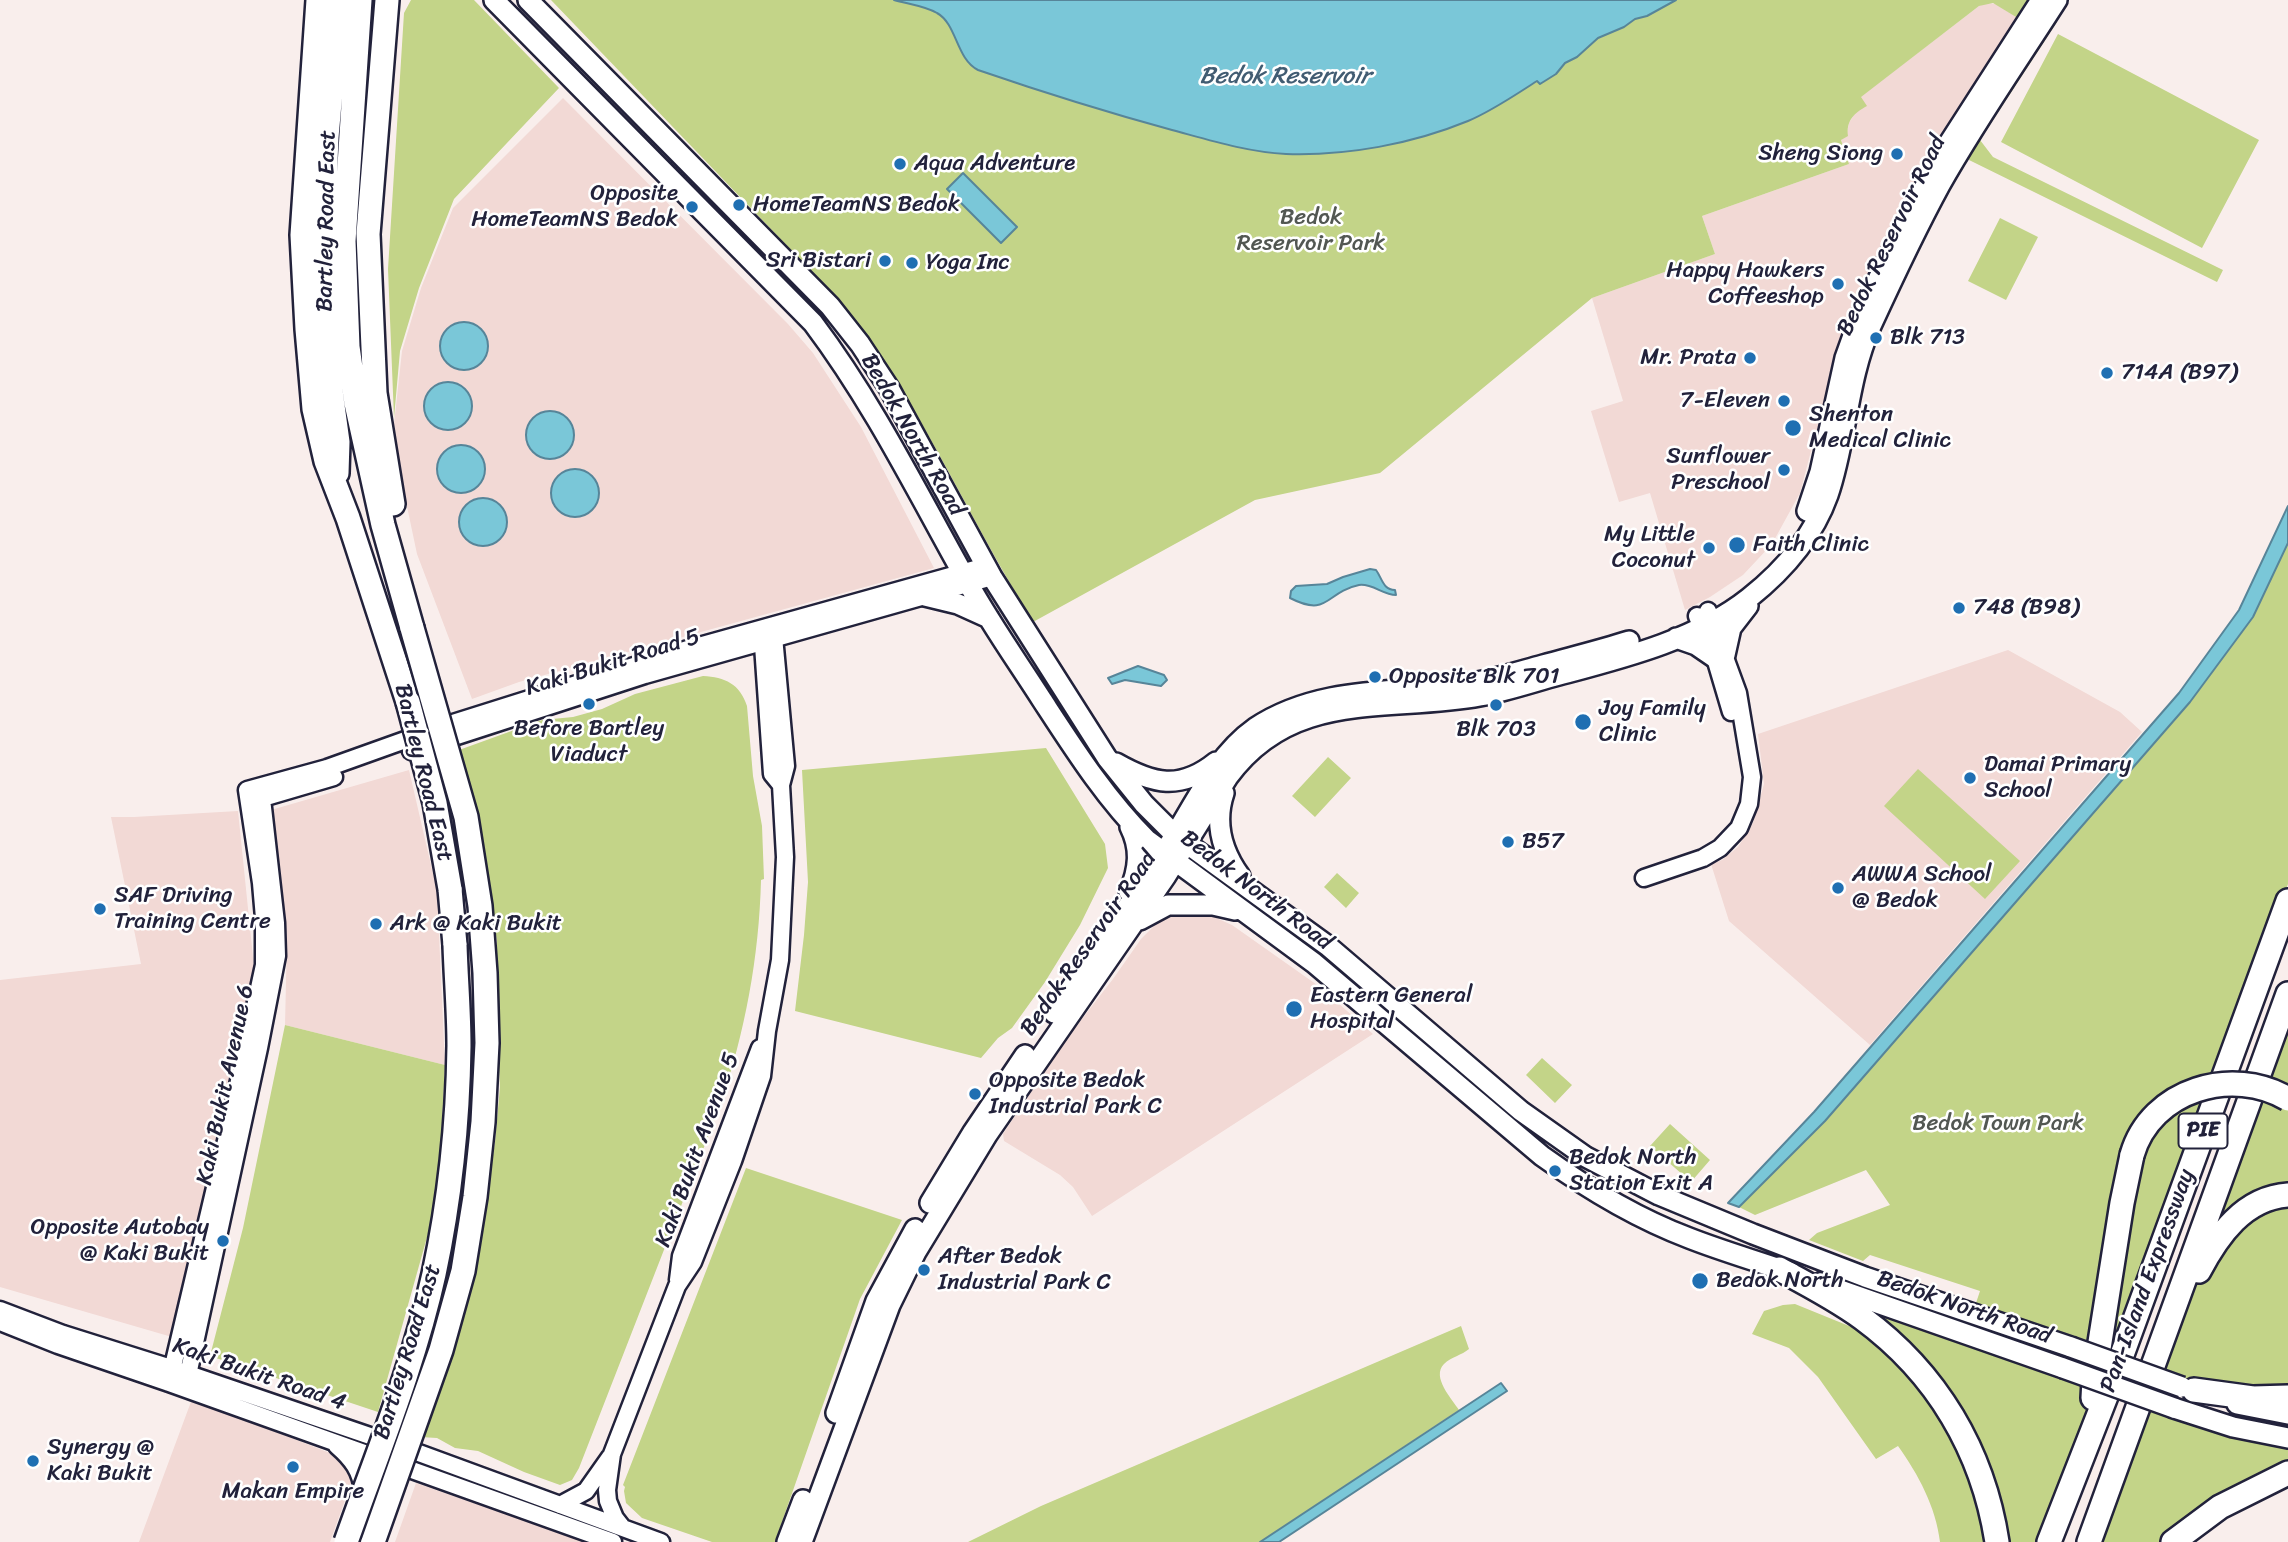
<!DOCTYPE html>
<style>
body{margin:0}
canvas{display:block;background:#f9eeec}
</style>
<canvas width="2288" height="1542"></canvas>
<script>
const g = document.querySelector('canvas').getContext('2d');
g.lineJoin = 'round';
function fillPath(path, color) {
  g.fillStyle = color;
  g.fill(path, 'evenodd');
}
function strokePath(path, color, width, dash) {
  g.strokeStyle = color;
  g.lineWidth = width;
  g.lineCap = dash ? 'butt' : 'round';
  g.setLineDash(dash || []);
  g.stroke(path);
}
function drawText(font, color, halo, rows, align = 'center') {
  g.font = font + ' Sriracha,sans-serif';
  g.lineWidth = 5;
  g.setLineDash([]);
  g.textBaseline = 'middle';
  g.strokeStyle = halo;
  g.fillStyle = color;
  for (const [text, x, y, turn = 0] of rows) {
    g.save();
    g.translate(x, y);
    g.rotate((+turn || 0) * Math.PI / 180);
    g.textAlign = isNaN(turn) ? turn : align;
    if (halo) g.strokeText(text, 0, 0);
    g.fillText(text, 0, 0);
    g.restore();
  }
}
fillPath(new Path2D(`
 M1986,3L1997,4L2021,20L1826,404L1816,432L1800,493L1772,544L1743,575L1710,597L1685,610L1650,493L1619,502L1591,411L1623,401L1592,298L1715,254L1702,216L1849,164L1841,140L1847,133L1849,123L1855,113L1860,97L1979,6Z
 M563,98L788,324L813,353L861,427L934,568L519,682L472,699L417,554L405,497L394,424L402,351L421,288L453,208Z
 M2008,650L2120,712L2142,732L1870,1045L1729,921L1711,864L1722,860L1738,847L1753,823L1764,784L1758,734Z
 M409,770L437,891L445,1065L285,1025L287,938L271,810Z
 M238,811L254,967L172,1337L0,1287V980L141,964L111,817H134Z
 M1181,913H1205L1232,925L1320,987L1373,1034L1092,1216L1073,1187L1060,1175L1004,1141L1003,1134L1064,1042L1113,979L1141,939L1158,922Z
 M192,1399L358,1464L330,1542H139Z
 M416,1483L586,1542H395Z`), '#f2d9d5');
fillPath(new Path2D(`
 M411,0H474L559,88L454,199L419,288L400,351L394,418L388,269L404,13Z
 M551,0H2034L2021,20L1993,3L1979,6L1861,97L1867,106C1854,113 1846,121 1848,136L1841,140L1849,164L1702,216L1715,254L1592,298L1380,473L1255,500L1033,622C985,544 945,461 898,383C880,353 859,326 838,299Z
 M2050,17L2057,22L1980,140L1993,157L2223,270L2217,282L1969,160L1967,153Z
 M2058,34L2259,140L2202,248L2001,142Z
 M2000,218L2038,237L2006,300L1968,281Z
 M2288,543V884L2215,1080L2153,1113L2093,1353L1973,1312L1980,1291L1870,1255L1863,1261L1809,1240L1817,1233L1890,1205L1866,1170L1755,1215L1739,1207L1825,1121L2190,702L2253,617Z
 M703,676C725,677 740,684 747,706L753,776L762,826L764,879L761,880C759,958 745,1032 720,1106L579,1468L572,1480L560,1485L524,1472L478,1451L455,1448L437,1438L420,1437L463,1303L480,1241L495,1142L500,1087L495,969L497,942L492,906L484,881L459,750L542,720L573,717L602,709L635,694Z
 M1046,748L1105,844L1108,868L1080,925L1045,982L1012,1028L998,1038L981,1058L795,1011L804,935L808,882L802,770Z
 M1328,757L1351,778L1315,817L1292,796Z
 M1918,769L2020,861L1985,899L1884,806Z
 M1337,873L1359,893L1346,908L1324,887Z
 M2288,994V1414L2149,1375Z
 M285,1025L445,1065L438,1198L378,1412L210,1356L243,1228Z
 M1542,1058L1572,1085L1555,1103L1526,1075Z
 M2219,1086L2119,1363L2098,1355L2147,1126Z
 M1670,1124L1710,1160L1691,1182L1650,1146Z
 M746,1168L902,1220L860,1299L775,1542H712L642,1518L626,1503L624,1491L625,1487L623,1485Z
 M1856,1296L2094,1380L2093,1397L2049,1542H1997L1981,1473Z
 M1795,1304L1854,1328L1904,1360L1950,1420L1990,1542H1940C1936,1507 1918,1474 1898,1446L1876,1459L1818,1377L1789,1348L1752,1334L1764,1311L1783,1305Z
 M1461,1326L1469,1349C1462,1355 1451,1357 1444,1364C1431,1377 1452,1399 1459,1410L1260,1542H968L1041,1506Z
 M2142,1396L2288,1438V1473L2173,1542H2089Z`), '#c3d488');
const water = new Path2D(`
 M894,0H1676L1647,16L1635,19L1624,27L1598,38L1577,57L1565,63L1556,74L1540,84L1537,81C1515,95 1492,111 1468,121C1412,144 1347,156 1286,154C1247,152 1209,140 1172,130C1106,112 1042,92 978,70C956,59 957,24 937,13C925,6 908,4 894,0Z
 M963,173L1017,227L1001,243L947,189Z
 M440 346a24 24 0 1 1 48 0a24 24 0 1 1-48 0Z
 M424 406a24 24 0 1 1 48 0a24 24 0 1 1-48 0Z
 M526 435a24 24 0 1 1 48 0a24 24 0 1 1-48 0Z
 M437 469a24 24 0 1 1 48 0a24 24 0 1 1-48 0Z
 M551 493a24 24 0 1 1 48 0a24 24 0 1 1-48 0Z
 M459 522a24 24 0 1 1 48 0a24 24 0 1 1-48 0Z
 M2288,506V543L2253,617L2190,702L1825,1121L1739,1207L1728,1203L1814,1112L2179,693L2239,610Z
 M1370,569L1376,570C1382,578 1383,590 1395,590L1396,595C1383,595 1372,583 1359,585C1325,592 1329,618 1290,598L1291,591L1296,586L1327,584L1343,577Z
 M1138,666L1164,675L1167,680L1161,686L1125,680L1112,684L1108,678Z
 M1501,1383L1507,1391L1279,1542H1260Z`);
fillPath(water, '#7ac7d8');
strokePath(water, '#578599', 2);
const minor = new Path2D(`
 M1697,616L1715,658L1731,712
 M762,631L772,774L781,785
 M411,751L645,675L992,577
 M249,802L334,777
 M1644,878L1703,858L1720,848L1739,828L1749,804L1752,777L1738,693L1708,611
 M678,1280L681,1256L760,1048
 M0,1310L63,1334L174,1369L408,1449L661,1542
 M0,1322L58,1345L169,1383L613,1542
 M169,1383L226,1141L264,965V918L261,883L247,790L327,768L450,724L688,649L986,566
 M186,1384L259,1048L277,956L276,923L261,790
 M337,1446C352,1459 361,1471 363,1491
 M560,1505L586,1491L610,1457
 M622,1527L615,1518L608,1501L607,1490L612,1454L677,1286L693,1262L733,1161L762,1076L767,1031L780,960L785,857L781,785L786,766L773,626`);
const major = new Path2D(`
 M494,0L813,323C874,404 918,494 968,583C990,623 1017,661 1042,700C1074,749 1105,798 1147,840L1314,963L1542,1156C1588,1189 1636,1218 1689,1238C1722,1251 1757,1261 1791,1273
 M528,0L830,306L860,344L889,388L992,577L1107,758L1144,804L1175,835L1328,946L1521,1111L1586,1157L1659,1195L1753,1234L1865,1277L2071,1347
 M1807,511L1820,472L1845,358L1859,319L1894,246L1942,154L2041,0
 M925,596L958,604L989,618
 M1676,638L1696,645L1715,658
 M1725,655L1731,628L1748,606
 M1116,763C1153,784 1180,791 1216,762
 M1224,793C1214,823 1222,851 1240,876
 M1129,892C1139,869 1141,849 1130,827
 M1140,920L1168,905H1213L1235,910
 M1054,1013C1091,959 1129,906 1165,851C1192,810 1214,757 1255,728C1318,686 1395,693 1466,684C1492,680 1517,672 1543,665C1572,657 1601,650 1629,641
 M930,1203L973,1132L1025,1055
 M1820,1283L2063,1368
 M2237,1404L2288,1414
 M2174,1408L2233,1427L2288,1438
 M836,1413L876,1301L915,1229
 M787,1542L803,1500
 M802,1542L890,1305L916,1252L987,1135L1166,876L1228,777C1293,688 1388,713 1480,696C1507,691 1533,682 1559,675C1623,658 1696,640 1749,598C1783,571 1813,537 1828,495C1847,440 1847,380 1871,326C1893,278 1915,231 1940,185C1976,121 2018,61 2057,0`);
const highway = new Path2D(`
 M318,0L302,235L307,329L314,409L326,461L348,518L408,702
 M360,0L344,241L348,347L356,403L383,525L412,628
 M387,0L368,234L375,393L393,504
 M337,473L338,442L325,347L323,233L327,137L339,0
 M450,889L455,945
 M1779,1269C1807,1284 1836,1299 1862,1318C1937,1373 1983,1451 1997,1542
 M2199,1271C2218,1235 2244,1198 2288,1195
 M2194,1390L2253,1398L2288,1397
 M2093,1398L2094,1380L2122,1203L2132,1155
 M2049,1542L2119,1363L2288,901
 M2089,1542L2288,994
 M2173,1542L2220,1507L2288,1473`);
strokePath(minor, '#22223b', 21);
strokePath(major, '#22223b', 24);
strokePath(highway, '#22223b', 28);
strokePath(minor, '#fff', 16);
strokePath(major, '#fff', 19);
strokePath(highway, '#fff', 23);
const majorBridge = new Path2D(`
 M2071,1347L2182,1387
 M2063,1368L2174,1408`);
const highwayBridge = new Path2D(`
 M408,702L435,803L450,889
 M2132,1155C2151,1089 2233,1066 2288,1099
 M346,1542C377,1454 414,1365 434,1274C450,1199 458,1122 459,1046C459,1012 456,978 455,945
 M373,1542L441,1350L463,1271L475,1197L483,1122L487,1043L485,973L480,906L466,817L412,628`);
strokePath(majorBridge, '#22223b', 24, []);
strokePath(highwayBridge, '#22223b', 28, []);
strokePath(majorBridge, '#fff', 19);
strokePath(highwayBridge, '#fff', 23);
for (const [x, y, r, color] of [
 [1897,154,7,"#1f6fb2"],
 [900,164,7,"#1f6fb2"],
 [739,205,7,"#1f6fb2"],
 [692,207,7,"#1f6fb2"],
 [885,261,7,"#1f6fb2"],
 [912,263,7,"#1f6fb2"],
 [1838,284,7,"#1f6fb2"],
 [1876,338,7,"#1f6fb2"],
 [1750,358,7,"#1f6fb2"],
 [2107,373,7,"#1f6fb2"],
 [1784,401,7,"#1f6fb2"],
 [1793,428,9,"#1f6fb2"],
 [1784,470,7,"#1f6fb2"],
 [1737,545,9,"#1f6fb2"],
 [1709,548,7,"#1f6fb2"],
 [1959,608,7,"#1f6fb2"],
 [1375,677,7,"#1f6fb2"],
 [589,704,7,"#1f6fb2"],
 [1496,705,7,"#1f6fb2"],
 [1583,722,9,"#1f6fb2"],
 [1970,778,7,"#1f6fb2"],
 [1508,842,7,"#1f6fb2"],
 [1838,888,7,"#1f6fb2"],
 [100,909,7,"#1f6fb2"],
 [376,924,7,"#1f6fb2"],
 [1294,1009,9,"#1f6fb2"],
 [975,1094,7,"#1f6fb2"],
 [1555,1171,7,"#1f6fb2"],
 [223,1241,7,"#1f6fb2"],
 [924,1270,7,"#1f6fb2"],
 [1700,1281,9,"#1f6fb2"],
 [33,1461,7,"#1f6fb2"],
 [293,1467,7,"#1f6fb2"]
]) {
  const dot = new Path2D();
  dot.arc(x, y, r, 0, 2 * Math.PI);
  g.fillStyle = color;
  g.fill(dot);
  strokePath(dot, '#fff', 2.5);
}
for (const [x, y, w] of [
 [2203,1131,49]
]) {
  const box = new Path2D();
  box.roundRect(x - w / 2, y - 17.5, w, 35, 5);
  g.fillStyle = '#fff';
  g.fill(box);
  strokePath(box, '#22223b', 2);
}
drawText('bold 21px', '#22223b', null, [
 ["PIE",2203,1131]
]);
drawText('23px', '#22223b', '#fff', [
 ["Sheng Siong",1883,154,"right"],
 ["Aqua Adventure",914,164],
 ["Opposite",678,194,"right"],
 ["HomeTeamNS Bedok",678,220,"right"],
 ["HomeTeamNS Bedok",753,205],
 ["Sri Bistari",871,261,"right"],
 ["Yoga Inc",926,263],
 ["Happy Hawkers",1824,271,"right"],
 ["Coffeeshop",1824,297,"right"],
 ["Blk 713",1890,338],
 ["Mr. Prata",1736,358,"right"],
 ["714A (B97)",2121,373],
 ["7-Eleven",1770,401,"right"],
 ["Shenton",1809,415],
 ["Medical Clinic",1809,441],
 ["Sunflower",1770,457,"right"],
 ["Preschool",1770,483,"right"],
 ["My Little",1695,535,"right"],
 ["Coconut",1695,561,"right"],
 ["Faith Clinic",1753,545],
 ["748 (B98)",1973,608],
 ["Opposite Blk 701",1389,677],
 ["Joy Family",1599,709],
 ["Clinic",1599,735],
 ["Before Bartley",589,729,"center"],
 ["Viaduct",589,755,"center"],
 ["Blk 703",1496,730,"center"],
 ["Damai Primary",1984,765],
 ["School",1984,791],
 ["B57",1522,842],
 ["AWWA School",1852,875],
 ["@ Bedok",1852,901],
 ["SAF Driving",114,896],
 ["Training Centre",114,922],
 ["Ark @ Kaki Bukit",390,924],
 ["Eastern General",1310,996],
 ["Hospital",1310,1022],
 ["Opposite Bedok",989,1081],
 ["Industrial Park C",989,1107],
 ["Bedok North",1569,1158],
 ["Station Exit A",1569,1184],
 ["Opposite Autobay",209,1228,"right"],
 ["@ Kaki Bukit",209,1254,"right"],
 ["After Bedok",938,1257],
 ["Industrial Park C",938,1283],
 ["Bedok North",1716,1281],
 ["Synergy @",47,1448],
 ["Kaki Bukit",47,1474],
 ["Makan Empire",293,1492,"center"]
], 'left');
drawText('23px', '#525752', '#fff', [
 ["Bedok",1311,218],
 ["Reservoir Park",1311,244],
 ["Bedok Town Park",1998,1124]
]);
drawText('23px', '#22223b', '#fff', [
 ["Bartley Road East",327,221,-89],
 ["Bedok Reservoir Road",1892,236,-64],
 ["Bedok North Road",912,435,60],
 ["Kaki Bukit Road 5",613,663,-17],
 ["Bartley Road East",423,773,76],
 ["Bedok North Road",1256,891,37],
 ["Bedok Reservoir Road",1089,944,-55],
 ["Kaki Bukit Avenue 6",226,1085,-78],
 ["Kaki Bukit Avenue 5",698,1150,-70],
 ["Pan-Island Expressway",2148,1281,-70],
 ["Bedok North Road",1964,1308,19],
 ["Bartley Road East",408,1352,-73],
 ["Kaki Bukit Road 4",259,1375,19]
]);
drawText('italic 24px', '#415c72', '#fff', [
 ["Bedok Reservoir",1285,77]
]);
</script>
